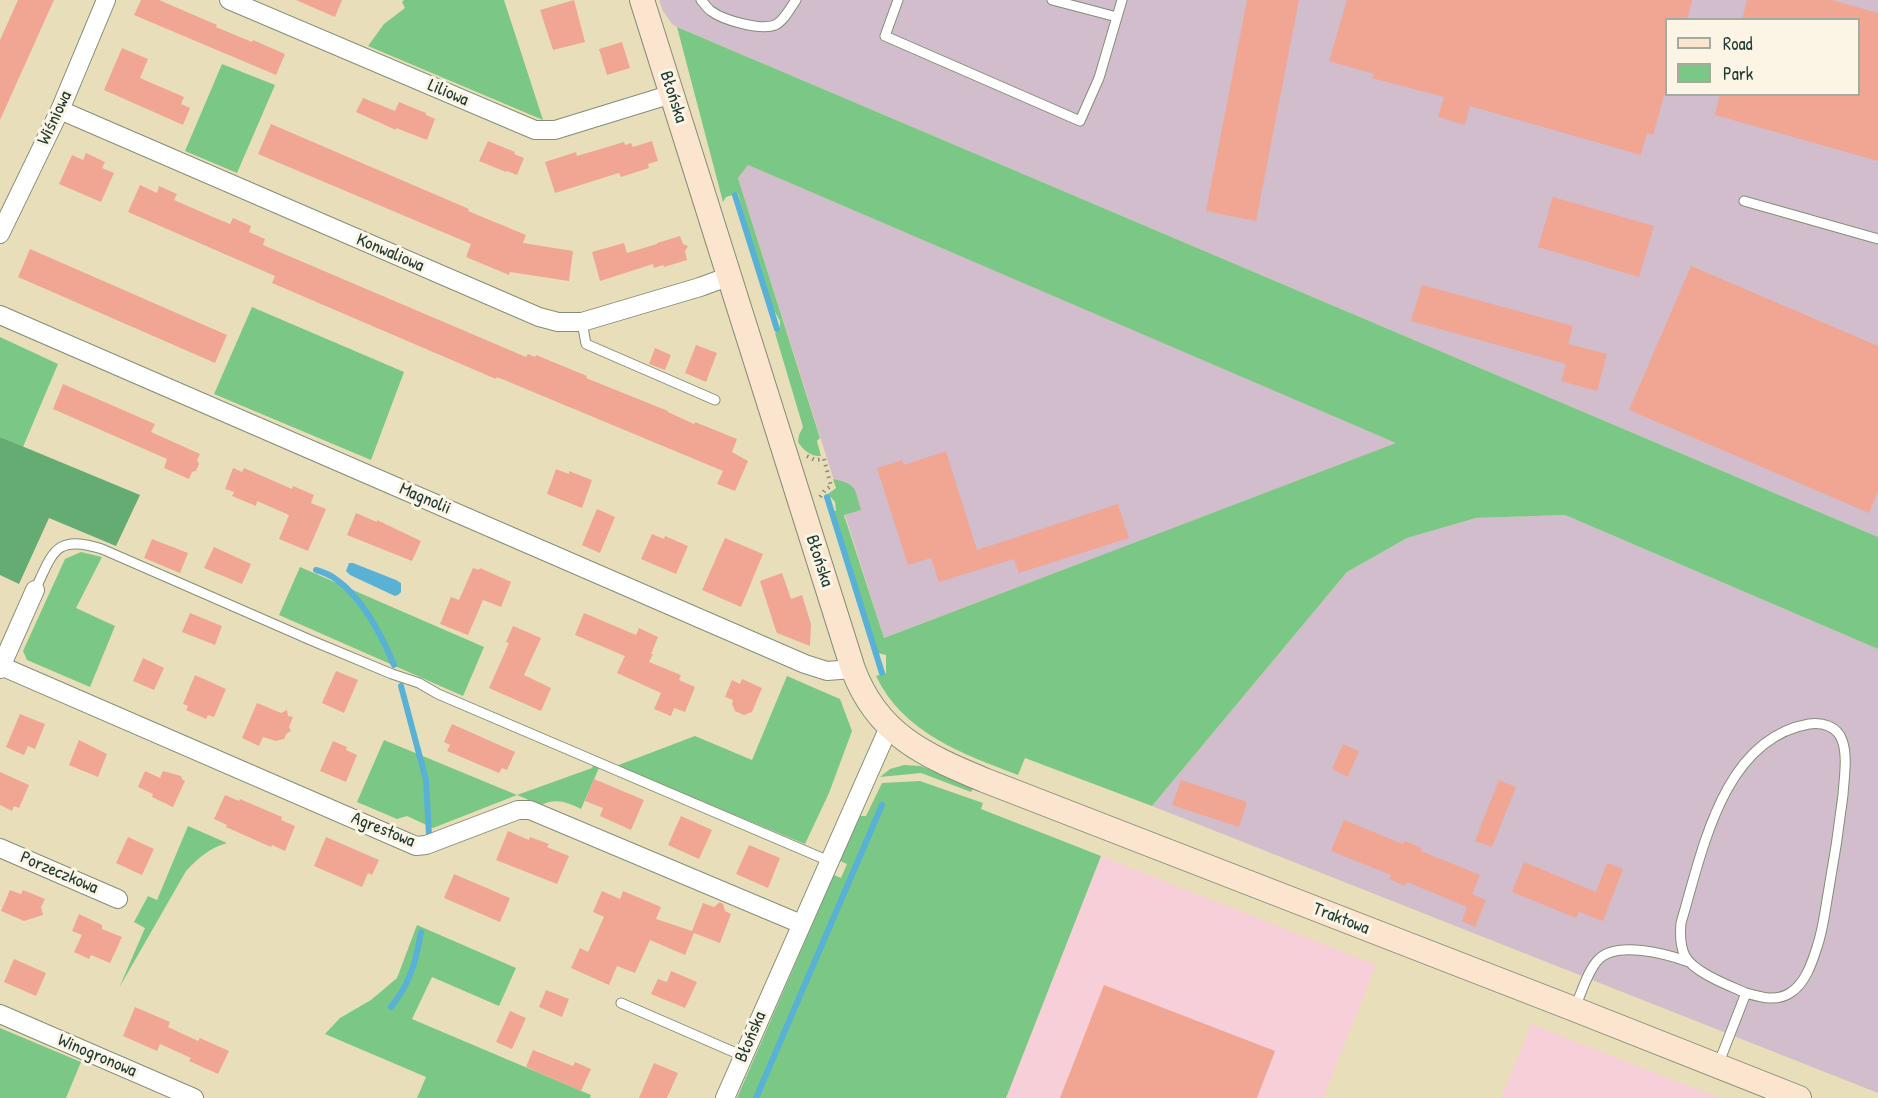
<!DOCTYPE html>
<meta charset="utf-8">
<style>
body{margin:0}
#map{position:relative;width:1878px;height:1098px;overflow:hidden;background:#e9deba;font-family:"Patrick Hand",sans-serif}
canvas{display:block}
.legend{position:absolute;left:1665px;top:18px;width:195px;height:78px;box-sizing:border-box;background:#fcf5e5;border:2px solid #a4ab9e;margin:0;padding:8px 10px;list-style:none;font-size:18px;color:#1f3d34}
.legend li{display:flex;align-items:center;gap:12px;height:30px}
.legend b{width:30px;border:2px solid #a4ab9e}
</style>
<div id="map">
<canvas width="1878" height="1098"></canvas>
<ul class="legend">
<li><b style="height:8px;background:#fce5cf"></b>Road</li>
<li><b style="height:16px;background:#7bc886"></b>Park</li>
</ul>
</div>
<script>
const g = document.querySelector('canvas').getContext('2d');
g.lineJoin = 'round';
function fillPath(path, color) {
  g.fillStyle = color;
  g.fill(path, 'evenodd');
}
function strokePath(path, color, width, dash) {
  g.strokeStyle = color;
  g.lineWidth = width;
  g.lineCap = dash ? 'butt' : 'round';
  g.setLineDash(dash || []);
  g.stroke(path);
}
function drawText(font, color, halo, rows, align = 'center') {
  g.font = font + ' "Patrick Hand",sans-serif';
  g.lineWidth = 6;
  g.setLineDash([]);
  g.textBaseline = 'middle';
  g.strokeStyle = halo;
  g.fillStyle = color;
  for (const [text, x, y, turn = 0] of rows) {
    g.save();
    g.translate(x, y);
    g.rotate((+turn || 0) * Math.PI / 180);
    g.textAlign = isNaN(turn) ? turn : align;
    if (halo) g.strokeText(text, 0, 0);
    g.fillText(text, 0, 0);
    g.restore();
  }
}
fillPath(new Path2D(`
 M1101,856L1376,965L1323,1098H1006Z
 M1531,1024L1719,1098H1501Z`), '#f6cfd9');
fillPath(new Path2D(`
 M659,0H1878V537L677,27L672,24L663,11ZM1666,20H1858V94H1666Z
 M748,165L1397,443L884,638L738,178Z
 M1565,515L1878,649V1093L1152,806L1347,572L1407,538L1476,518Z`), '#d1bdcb');
fillPath(new Path2D(`
 M404,0H504L543,120L368,46L384,24L405,8L402,2Z
 M677,27L1878,537V649L1565,515L1476,518L1407,538L1347,572L1152,806L1025,758L1018,775C963,754 903,733 876,676L886,673V655L877,653L833,513L834,511H836L835,502L828,494L836,488L833,479C841,481 850,482 855,490L861,510L844,515L884,638L1396,443L748,165L738,178L820,438L817,441L821,456C811,457 803,450 798,442L799,435L803,427L775,333L780,330V321L775,312L772,313L738,193L726,197L723,202Z
 M222,64L275,85L237,173L185,151Z
 M252,307L404,372L371,460L214,394Z
 M0,337L58,364L23,447L0,437Z
 M81,552L102,557L76,608L115,626L90,687L27,660L23,651L65,559Z
 M300,567L484,647L463,696L279,615Z
 M787,676L840,699L852,731L829,793L805,844L616,766L695,736L752,760Z
 M384,740L517,795L592,768L593,766L599,768L581,809C566,802 557,798 541,805L517,795L433,828L407,816L397,819L357,802Z
 M904,765L921,766L974,787L971,792L921,773L880,777L890,769Z
 M920,781L983,803L981,809L1101,856L1006,1098H737L834,875L841,878L847,864L840,861L860,816H866L882,783Z
 M188,826L227,843C210,848 199,857 186,871L119,988L145,928L134,922L148,896L157,900Z
 M417,925L516,968L499,1006L432,977L412,1019L591,1095L590,1098H417L426,1077L325,1034L340,1018L371,1000L397,978Z
 M0,1028L81,1062L66,1098H0Z`), '#7bc886');
fillPath(new Path2D(`
 M0,437L140,495L116,546L49,518L19,584L0,575Z`), '#64ac73');
fillPath(new Path2D(`
 M349,563H353L396,580L401,583V592L398,595L395,596L350,575L346,571Z`), '#59b1d6');
strokePath(new Path2D(`
 M735,195L777,329
 M827,497L882,673
 M316,570C323,572 331,575 337,580C362,598 382,636 394,665
 M401,686L426,780L429,835
 M391,1007C410,984 416,961 421,932
 M756,1098L882,805`), '#59b1d6', 6);
fillPath(new Path2D(`
 M18,0H54L0,120V40Z
 M141,0H159L217,25L216,27L252,42L253,40L285,54L276,75L134,15Z
 M296,0H342L335,17Z
 M574,0L585,42L553,50L540,10Z
 M1247,0H1299L1256,221L1206,211Z
 M1347,0H1692L1687,20H1666V89L1653,135L1647,133L1641,155L1470,106L1465,125L1438,117L1444,97L1372,78L1374,74L1329,61Z
 M1747,0H1832L1878,13V161L1715,115L1720,94H1858V20H1742Z
 M622,42L630,68L607,75L599,49Z
 M122,48L148,59L140,78L184,97L181,104L190,108L183,125L104,90Z
 M363,98L395,111L399,102L426,113V115L435,119L427,140L396,128V130L356,112Z
 M271,124L469,209L468,211L526,235L523,243L573,251L569,281L510,272L509,275L466,257L471,244L258,154Z
 M488,141L515,152L514,154L524,158L517,175L507,171L506,172L479,161Z
 M652,141L658,161L648,164L649,168L621,177L619,173L555,193L545,162L576,152L577,156L624,142L625,145L631,143L633,147Z
 M86,153L105,162L102,168L114,173L101,202L59,184L72,155L83,160Z
 M140,185L157,193L159,186L177,194L174,200L213,217L230,224L233,218L251,226L249,232L265,239L263,245L526,357L528,354L535,357L536,355L587,376L586,378L668,411V412L694,424L695,422L737,439L732,452L748,461L735,491L717,484L723,471L497,377L496,379L272,283L275,276L128,212Z
 M1553,197L1654,226L1639,277L1538,247Z
 M680,236L683,244L688,246L685,251L687,260L664,267L663,265L654,268L653,264L600,281L592,252L624,243L627,253L657,244V243Z
 M30,249L227,335L215,363L18,277Z
 M1691,266L1878,346V491L1869,513L1629,410Z
 M1422,285L1573,326L1568,344L1607,354L1597,391L1561,381L1566,364L1411,321Z
 M696,345L717,353L706,382L685,373Z
 M655,348L671,355L665,370L649,364Z
 M63,384L155,424L151,432L200,454L197,460L199,464L196,471L192,472L189,479L164,468L167,459L53,409Z
 M946,451L977,550L1118,504L1129,538L1019,573L1014,559L939,582L931,558L908,565L877,468L902,460L904,465Z
 M233,468L242,472L244,468L292,489L293,486L314,495L311,503L326,509L308,551L279,539L289,515L257,501L256,506L232,496L234,492L225,489Z
 M556,469L569,474V471L592,480L582,508L547,494Z
 M597,509L615,517L600,553L582,545Z
 M356,513L377,522V520L421,541L412,561L347,535Z
 M652,534L664,539L665,536L688,546L676,574L641,559Z
 M725,538L763,554L741,607L702,590Z
 M152,539L188,553L180,573L144,558Z
 M214,547L251,564L242,584L204,568Z
 M473,568L479,570L480,568L511,582L501,607L483,600L468,635L440,624L451,597L459,600Z
 M782,573L791,599L802,595L811,624L810,646L777,633L775,628L760,581Z
 M190,613L222,626L215,645L182,632Z
 M584,613L636,635L639,628L658,637L651,654H653L649,662L681,675L679,680L695,687L685,712L674,708L671,716L654,709L661,693L617,673L625,656L575,635Z
 M513,626L541,638L524,675L551,688L541,711L489,688L509,643L506,642Z
 M143,658L164,668L154,690L133,681Z
 M336,671L358,680L344,713L322,703Z
 M195,675L226,689L214,717L208,715L206,719L186,710L188,706L183,704Z
 M742,679L762,688L752,712L744,715L735,711L732,704L733,700L725,697L732,680L740,684Z
 M257,703L281,713L287,710L288,716L293,717L289,727L291,731L286,734L284,739L276,741L263,737L259,746L242,738Z
 M20,714L45,724L35,749L28,746L24,755L6,747Z
 M452,724L515,752L507,770L502,768L499,773L447,751L450,745L444,742Z
 M79,740L107,754L98,777L69,765Z
 M333,741L347,747L346,750L357,755L346,782L320,771Z
 M1343,744L1359,751L1348,777L1332,769Z
 M145,771L160,778L163,771L181,776L182,779L185,781L173,807L152,797L153,794L138,787Z
 M0,772L29,785L19,808L14,806L12,811L0,805Z
 M594,779L644,800L631,830L600,816L603,808L585,801Z
 M1181,780L1247,802L1239,827L1172,805Z
 M1499,780L1516,787L1492,847L1475,841Z
 M225,795L239,801L240,799L282,817L281,820L295,826L285,851L272,845L271,847L226,827L227,825L214,819Z
 M681,816L712,830L699,859L668,845Z
 M1344,820L1403,844L1405,841L1422,848L1421,851L1480,875L1472,894L1486,900L1475,927L1462,921L1467,907L1407,882L1405,886L1389,879L1391,875L1331,851Z
 M508,831L529,840L530,837L549,844L547,847L569,856L557,884L496,860Z
 M128,837L154,849L142,875L116,863Z
 M326,837L379,860L372,875L368,873L362,887L314,866Z
 M749,845L780,858L768,888L736,874Z
 M1524,862L1596,892L1607,863L1623,869L1603,921L1579,912L1576,918L1512,892Z
 M454,874L510,898L500,922L444,898Z
 M10,890L21,894L23,890L45,899L41,907L43,915L24,921L1,911Z
 M602,891L620,899L623,891L661,907L656,919L692,931L703,903L714,907L720,902L723,904L725,911L731,914L720,943L694,933L685,955L650,940L635,973L617,966L609,985L571,968L580,948L588,952L604,917L593,912Z
 M79,914L102,925V929L122,937L110,963L91,955L89,959L74,952L82,935L72,931Z
 M14,959L46,973L36,996L4,982Z
 M671,971L697,982L685,1008L651,994L658,979L667,982Z
 M1104,985L1275,1051L1257,1098H1060Z
 M546,990L569,999L562,1017L539,1007Z
 M135,1007L170,1022L168,1027L198,1041L200,1038L229,1051L218,1074L189,1061L191,1058L160,1044L157,1051L123,1036Z
 M510,1011L526,1018L512,1049L496,1042Z
 M533,1050L573,1066L575,1062L591,1069L581,1091L526,1067Z
 M654,1063L678,1073L667,1098H639Z`), '#f1a693');
const lane = new Path2D(`
 M701,0C704,3 707,8 711,11C723,20 761,31 775,25C784,21 790,8 796,0
 M898,0L885,36L1080,121L1099,78L1122,0
 M1052,0L1117,17
 M1744,201L1878,239
 M582,322L586,344L715,400
 M35,590C53,552 55,534 102,549L315,642L392,674L419,683L438,694L829,861
 M621,1003L743,1056
 M1575,1007C1582,992 1587,972 1598,960C1616,940 1667,954 1689,962
 M1718,1065L1746,993C1760,997 1776,1002 1790,993C1805,984 1812,963 1817,947C1823,930 1825,911 1828,894C1834,861 1839,828 1843,795C1844,778 1848,756 1842,740C1837,726 1822,722 1809,724C1722,739 1702,853 1681,923C1680,934 1680,946 1685,956C1693,972 1730,986 1746,993`);
const street = new Path2D(`
 M229,0L535,130H555L672,94
 M60,110L539,317L558,322H582L700,287L730,276
 M0,234L60,110L106,0
 M0,315L805,664L827,671L853,669
 M1,666L416,846L426,845L518,810H530L801,924
 M0,669L35,590
 M0,848L118,899
 M0,1014L194,1098
 M725,1098L889,727`);
const secondary = new Path2D(`
 M642,0L853,669C877,734 924,755 984,780L1574,1009L1799,1098`);
strokePath(lane, '#848e77', 11);
strokePath(street, '#848e77', 20);
strokePath(secondary, '#848e77', 26);
strokePath(new Path2D(`
 M807,456L815,460L824,459L831,486L825,490L820,497`), '#848e77', 4, [1.5, 4.5]);
strokePath(lane, '#fff', 9);
strokePath(street, '#fff', 18);
strokePath(secondary, '#fce5cf', 24);
drawText('18px', '#1f3d34', '#fcf5e5', [
 ["Liliowa",448,93,23],
 ["Błońska",673,97,72],
 ["Wiśniowa",55,118,-65],
 ["Konwaliowa",390,253,23],
 ["Magnolii",425,499,23],
 ["Błońska",819,561,72],
 ["Agrestowa",383,830,22],
 ["Porzeczkowa",59,873,23],
 ["Traktowa",1341,919,21],
 ["Błońska",751,1037,-67],
 ["Winogronowa",97,1056,23]
]);
</script>
